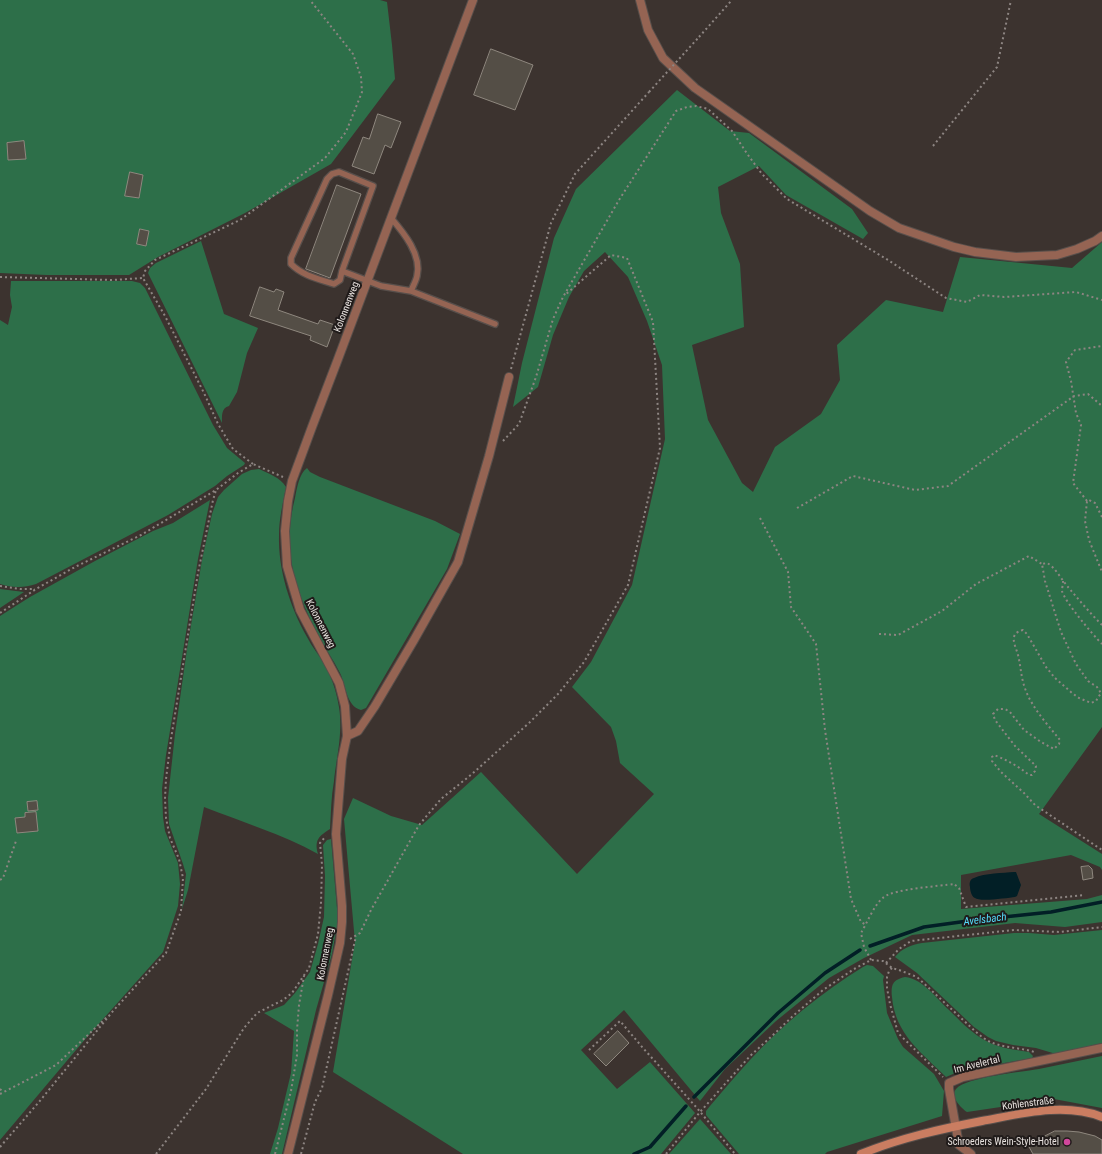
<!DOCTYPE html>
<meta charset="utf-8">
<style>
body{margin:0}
canvas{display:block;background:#3c332f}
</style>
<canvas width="1102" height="1154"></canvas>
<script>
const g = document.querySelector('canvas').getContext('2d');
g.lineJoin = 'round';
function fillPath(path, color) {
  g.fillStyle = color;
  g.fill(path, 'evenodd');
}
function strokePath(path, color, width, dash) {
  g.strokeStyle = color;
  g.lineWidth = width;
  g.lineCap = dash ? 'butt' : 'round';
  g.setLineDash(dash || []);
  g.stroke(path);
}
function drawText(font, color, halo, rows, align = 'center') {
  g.font = font + ' "Roboto Condensed",sans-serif';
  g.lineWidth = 4;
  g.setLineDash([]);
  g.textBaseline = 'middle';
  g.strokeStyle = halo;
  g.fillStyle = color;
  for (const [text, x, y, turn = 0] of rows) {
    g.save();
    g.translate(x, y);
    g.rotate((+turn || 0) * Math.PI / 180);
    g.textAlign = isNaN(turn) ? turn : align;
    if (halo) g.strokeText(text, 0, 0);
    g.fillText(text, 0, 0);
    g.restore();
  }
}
fillPath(new Path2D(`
 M0,0H380L387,2L392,45L395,79L331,164L245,213L158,257L129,275H47L0,273Z
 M677,90L730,131L749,133L852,209L868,233L863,239L786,195L759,166L718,187L721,213L740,264L744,327L692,345L708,420L742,483L753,492L775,447L821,414L840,380L837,345L886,300L943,312L960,257L1072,268L1102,242V727L1039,814L1102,854V870L1100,867L1071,855L961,875V909L1087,899L1102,895V922L1065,927L1015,923L912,935L864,958L829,978L776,1021L725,1069L700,1101L624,1010L581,1050L617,1089L650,1062L695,1113L661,1154H463L333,1072L355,942L344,819L353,798L391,816L422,825L481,772L577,874L654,794L620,763L616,741L611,727L572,687L591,662L632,585L665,439L662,365L647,321L628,277L605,252L584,271L569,297L553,335L538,387L513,407L522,363L554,238L576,189Z
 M201,241L224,314L258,328L247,353L237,392L229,406C221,408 222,416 222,423L148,273L150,268L156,263Z
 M11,281H132L140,283L145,288L213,425L227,448L245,463L244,465L227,476L215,486L168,515L36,584C24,588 12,588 0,584V320L8,325L12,307L10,295Z
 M307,468L310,472L320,477L435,521L460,534L447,569L366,708L361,710C346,706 346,685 340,673C333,659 324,647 317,633C294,588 282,548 295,498C297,488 299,474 307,468Z
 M259,469C269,474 280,477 286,487C283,503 279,519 279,535C278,570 290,607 307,637C312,647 319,655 325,665C331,676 336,690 338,702C344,729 337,754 334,781C331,797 331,813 330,829C319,836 314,840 318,854C282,834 242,822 204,807L188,890L182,909L186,874L183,864L169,824L168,798L175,734L187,649L202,560L212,514L218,497L224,490L242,474L251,470Z
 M210,500L198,559L177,688L166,755L162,789L163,817L165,831L178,863L180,884L178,906L163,952L87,1037L0,1140V616L30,597L95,561L153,531L173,523Z
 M0,589L24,592L0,608Z
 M331,839L338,920L332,954L316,1010L282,1154H270L278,1128L291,1073L294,1031L264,1013L284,1005L295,993L310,972L318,944L324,917L325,876L323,845L327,840Z
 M1102,930V1043L1056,1054L1036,1048L1013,1045L996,1041L988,1037L974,1027L917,973L895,957C902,948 911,945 922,943L1014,933H1029L1054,935Z
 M867,965L873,966L884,976L883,980L887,1013L898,1039L903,1047L934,1074L944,1091L942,1116L827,1152L825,1154H739L706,1115V1111L710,1106C723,1091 736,1075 750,1060C782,1025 822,992 863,967Z
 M905,977C923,979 936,998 949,1010C959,1020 970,1031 981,1038C996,1048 1012,1049 1029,1052L1033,1056L1032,1058L960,1071L946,1077C922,1053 895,1034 892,997C891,985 892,980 905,977Z
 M1102,1056V1108L1054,1099L967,1112C961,1108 950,1097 956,1089C966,1077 1022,1072 1039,1069C1060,1065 1081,1060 1102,1056Z
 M700,1119L731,1154H669Z`), '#2d6f49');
fillPath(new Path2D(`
 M1014,872H1016L1021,885L1017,896L1015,897C1008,898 979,902 975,898C972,897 970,891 970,887C969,883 970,879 974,878C985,873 1003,873 1014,872Z`), '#021f26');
strokePath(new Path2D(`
 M870,946L924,927L975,920L1051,912L1102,902
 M694,1097L778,1013L825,973L860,950
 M634,1154L650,1147L686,1106`), '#021f26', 3.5);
const building = new Path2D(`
 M491,49L533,65L515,110L474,95Z
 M378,114L401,122L391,148L385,145L374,174L352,166L363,137L369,139Z
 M24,141L26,159L8,160L7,143Z
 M130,172L143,175L139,198L125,196Z
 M337,185L361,194L330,278L306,269Z
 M140,229L149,231L146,246L137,244Z
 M260,287L274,292L276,289L284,292L278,310L318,324L320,320L335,325L327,347L310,340L311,336L250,316Z
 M37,801L38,810L28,811L27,802Z
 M36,812L38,831L17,833L15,818L25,817V813Z
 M1089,866L1092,869L1093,878L1083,880L1081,867Z
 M618,1031L629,1043L606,1066L594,1054Z
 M1055,1131H1067L1079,1132L1095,1136L1102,1140V1154H1033L1028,1145Z`);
fillPath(building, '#544e46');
strokePath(building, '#8e877e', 1);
const lane = new Path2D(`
 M391,218C404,233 422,255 417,276C416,281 413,286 411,291
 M342,271L340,280L334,284C319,279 303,276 291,264V258L327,179L332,174L339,172L373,186L342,271L381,286L411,291L495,324`);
const street = new Path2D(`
 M640,0L648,30L663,58L695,88L870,211L899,228L954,247L975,252L1016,257L1057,255L1077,249L1095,241L1102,236
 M347,736L358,731L375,706L414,640L458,562L489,456L509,377
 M288,1154L328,995L340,943L342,922V906L336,834L342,759L347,736L345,706L339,683L300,610L287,566L285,531L288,501L292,481L312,427L338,359L473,0
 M971,1154L959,1145L949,1089V1083L963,1077L1102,1048`);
const secondary = new Path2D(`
 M861,1154C900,1138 941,1129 982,1121C1020,1114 1064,1102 1102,1117`);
strokePath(lane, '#584f4b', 8);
strokePath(street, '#584f4b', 10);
strokePath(secondary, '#584f4b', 10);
strokePath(new Path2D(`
 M699,37L732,0
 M933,146L997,67L1011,0
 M0,277L113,280L143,278
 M511,369L551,223L575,174L649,92
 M503,441L519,424L536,377L553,319L563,297L619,200L676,111L687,107L696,106L708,109L732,131L748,155L762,174L787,199L888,260L946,298L967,302L980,295L1004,297L1047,294L1076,292L1102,300
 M253,464L233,449L218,424L204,393L165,316L143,278L145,271L155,260L240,220L325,158L346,132L362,92L361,77L353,54L310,0
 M1087,501L1073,483L1081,425L1076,413L1071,381L1066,362L1075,350L1102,346
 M797,508L853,476L915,490L948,486L1074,396L1088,394L1102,406
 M1102,517L1095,503L1089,500L1087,501L1085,521L1089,540L1102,572
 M760,518L788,572L791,607L816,644L825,730L851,899L861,922L866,925
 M1063,581C1063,584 1062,588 1062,591C1065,602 1093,635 1102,644
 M0,586L20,589H35
 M0,613L36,589L75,567L141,535L216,490L238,473L253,464L283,477
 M1102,625C1090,613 1079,600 1068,587C1061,579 1055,567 1047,563L1042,564L1045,581L1061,632L1076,664L1088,681L1097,687L1101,693L1096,701L1091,703L1079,698L1072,693L1055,678L1046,667L1027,634L1023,630C1008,634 1015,644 1018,655C1021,667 1021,679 1026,691C1033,709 1048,725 1060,740L1059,744L1054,749L1041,742L1024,730L1010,712L1005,709H998L993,714L995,720L1015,746L1036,766L1035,771L1032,775H1029C1018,766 1007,760 994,755L992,757V761L1001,772L1024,793L1035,805L1102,850
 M879,634L898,635L942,611L976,584L1029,556L1042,564
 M0,880L3,878L16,841
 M350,939L360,933L371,910L419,825L441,799L472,774L529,723L558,694L584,662L628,585L660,448L653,322L627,258L611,255L565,295
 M871,960L864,947L861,933C867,923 875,903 884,897C894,889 940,886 954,884L959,888L966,907L1085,895
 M886,963L899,949L911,941L1014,930L1060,932L1102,927
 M892,968L889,971L887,977V988L890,1004L898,1033L943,1077
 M589,1050L620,1021L643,1048L697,1108L735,1154
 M0,1089L3,1092
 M0,1094L56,1065L108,1016
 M0,1147L39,1102L113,1011L166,953L181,911L183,878L179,859L170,838L166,818L165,799L166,779L171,739L198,573L213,500L216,490
 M156,1154L206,1089L244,1028L257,1013L283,1000L292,993L309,968L318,934L321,903L322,865L320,843L325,837L326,836
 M275,1154L291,1091L297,1055V1030L299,1005L304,976
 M301,1154L315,1102L322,1088L356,936
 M666,1154L700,1112L750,1056L772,1036L794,1015L823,990L854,969L871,960L883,961L892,968L899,970L917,977L976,1032C982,1037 988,1042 996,1044C1008,1048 1022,1048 1034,1052`), '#8d8582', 2, [2, 3]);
strokePath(lane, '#956453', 5.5);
strokePath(street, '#956453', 8);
strokePath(secondary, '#ca7d61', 8);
strokePath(new Path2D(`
 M649,92L699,37`), '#8d8582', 2, [2, 3]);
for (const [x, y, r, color] of [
 [1067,1142,4,"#d1479c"]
]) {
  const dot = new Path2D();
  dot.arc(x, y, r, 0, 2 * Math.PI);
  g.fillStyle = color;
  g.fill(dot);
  strokePath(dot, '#201b1a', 1.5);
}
drawText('10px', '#e8e2df', '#201b1a', [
 ["Kolonnenweg",347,307,-69],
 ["Kolonnenweg",320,624,63],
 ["Kolonnenweg",326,954,-79],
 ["Im Avelertal",977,1065,-14],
 ["Kohlenstraße",1028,1104,-7]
]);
drawText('10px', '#e8e2df', '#201b1a', [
 ["Schroeders Wein-Style-Hotel",1059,1142]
], 'right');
drawText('italic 11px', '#55dcfd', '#201b1a', [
 ["Avelsbach",985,920,-7]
]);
</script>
